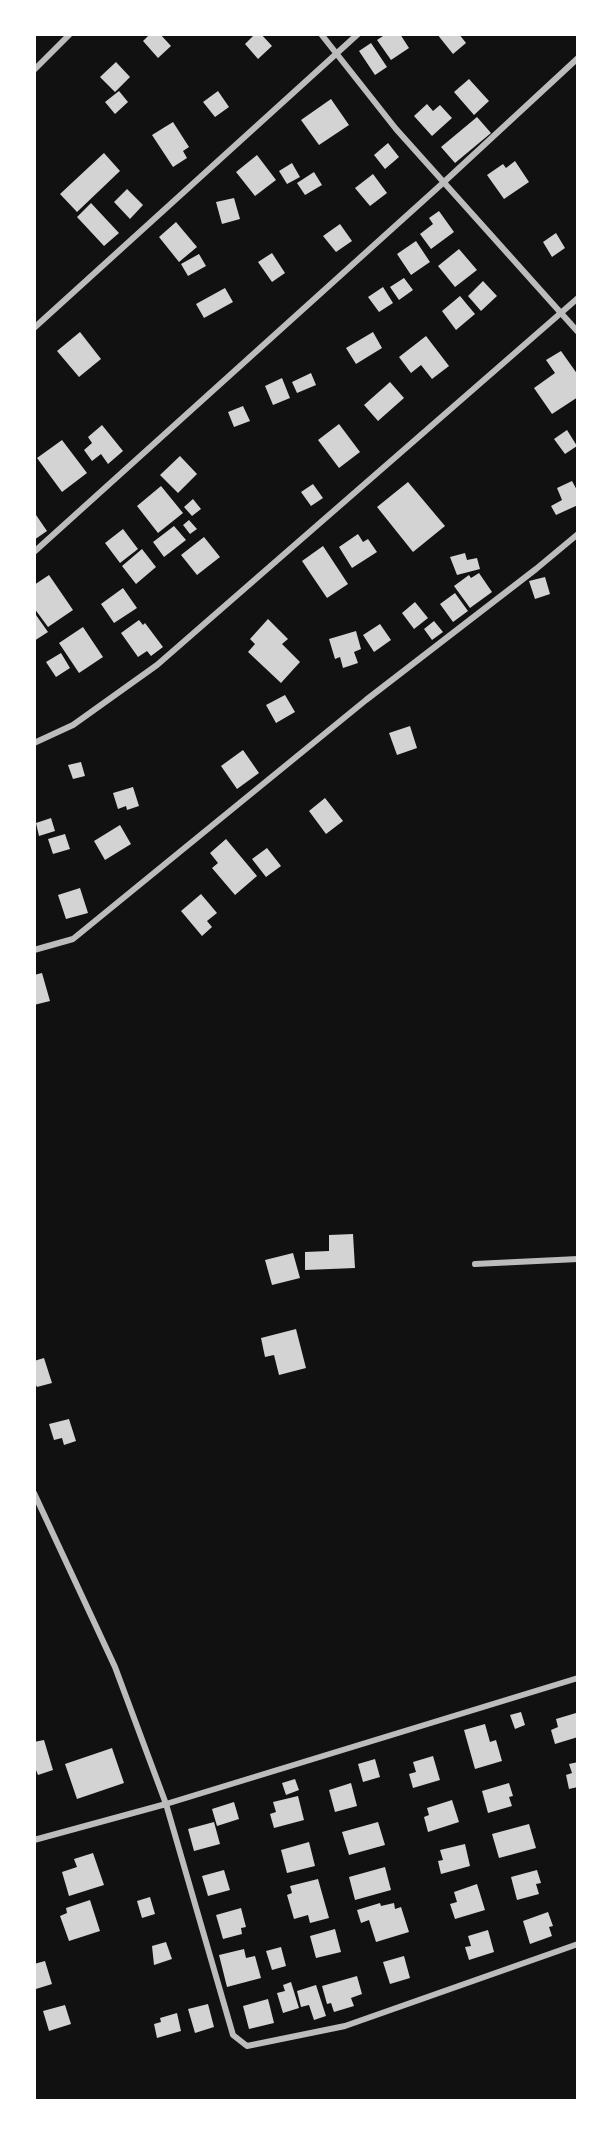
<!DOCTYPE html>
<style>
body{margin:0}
#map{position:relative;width:612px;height:2135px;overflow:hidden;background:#111;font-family:"DM Sans",sans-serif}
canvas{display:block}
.frame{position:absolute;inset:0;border:36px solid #fff;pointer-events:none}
</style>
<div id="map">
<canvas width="612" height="2135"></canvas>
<div class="frame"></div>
</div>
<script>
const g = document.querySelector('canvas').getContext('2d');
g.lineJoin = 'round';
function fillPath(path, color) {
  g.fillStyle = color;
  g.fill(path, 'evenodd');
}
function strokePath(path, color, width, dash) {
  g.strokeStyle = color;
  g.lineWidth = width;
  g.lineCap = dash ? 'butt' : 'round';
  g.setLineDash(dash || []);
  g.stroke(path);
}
fillPath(new Path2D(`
 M150,34H160L171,46L158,58L143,41Z
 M255,34H261L272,46L258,59L245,44Z
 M386,34H400L409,48L391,60L377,40Z
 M437,34H459L466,43L453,54Z
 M371,43L387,67L375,75L359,51Z
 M116,62L130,77L115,92L100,77Z
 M469,79L489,101L474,115L454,92Z
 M119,91L128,102L115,114L105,102Z
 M218,91L229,107L215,117L203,102Z
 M331,99L349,125L319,145L301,120Z
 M427,104L433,111L440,105L452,118L432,136L414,116Z
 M477,117L491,133L455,163L441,147Z
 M173,122L189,147L183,151L187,158L173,167L152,135Z
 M388,143L399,157L385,169L374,155Z
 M104,153L120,171L77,212L60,194Z
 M257,155L276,180L255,196L236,172Z
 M515,161L529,182L504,199L487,175L503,164L506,168Z
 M292,163L300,177L287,184L279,171Z
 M314,172L322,185L305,195L297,183Z
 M373,174L387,193L370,206L355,188Z
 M127,189L143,205L130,219L114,202Z
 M234,198L240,219L222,224L216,202Z
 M91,203L119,233L104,246L77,217Z
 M439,211L454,232L431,249L420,234L433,224L429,218Z
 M176,222L197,247L179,262L159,237Z
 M340,224L352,241L336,252L323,236Z
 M556,233L565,248L552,257L543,242Z
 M416,241L430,262L411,275L397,254Z
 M459,249L477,270L455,287L438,266Z
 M272,253L285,273L272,282L258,262Z
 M199,254L206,266L188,276L181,264Z
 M404,278L413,290L399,300L390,287Z
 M483,281L497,296L481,311L468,296Z
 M383,287L393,303L379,312L368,297Z
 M225,288L233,302L204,318L196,304Z
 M460,296L475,314L456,330L442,311Z
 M80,332L101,359L79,377L57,351Z
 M373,332L382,348L356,364L346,348Z
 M426,336L449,366L432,379L421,365L411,373L399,357Z
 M561,351L578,375V397L552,414L534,388L555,373L546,360Z
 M311,373L316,385L297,393L292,382Z
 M282,378L290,398L273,405L265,386Z
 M390,382L404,398L378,421L364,405Z
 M243,406L250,421L234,427L228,412Z
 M339,424L360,452L339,468L318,440Z
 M102,425L123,451L108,464L101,454L92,461L84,450L92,443L88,437Z
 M567,430L577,446L565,454L554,439Z
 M62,440L87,473L62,492L37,458Z
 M180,456L197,474L178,493L160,475Z
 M572,481L578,492V505L556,515L551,506L562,500L557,488Z
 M408,482L445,526L413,552L377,507Z
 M313,484L323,498L311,506L301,492Z
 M161,486L183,513L158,533L137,506Z
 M193,499L201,509L192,516L184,507Z
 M34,512L47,531L34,540Z
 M189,520L197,529L190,534L183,525Z
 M174,526L186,540L164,557L153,542Z
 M123,529L138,549L120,563L105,543Z
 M358,534L363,542L368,539L377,552L352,568L339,547Z
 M204,537L220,557L197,575L181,555Z
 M323,546L348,584L327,598L302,561Z
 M142,549L156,567L136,584L122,566Z
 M465,553L467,560L477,558L480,569L457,575L450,557Z
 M479,573L492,592L470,608L454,586L469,575L471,578Z
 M49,575L73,610L48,627L34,608V585Z
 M545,577L550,594L535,599L529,581Z
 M123,588L137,608L114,623L101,604Z
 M455,593L468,611L453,622L440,604Z
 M415,602L428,618L414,629L402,613Z
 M36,615L48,632L34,641V617Z
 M268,619L288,639L282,644L300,662L281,683L248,652L255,644L250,639Z
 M139,620L143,625L145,623L163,647L151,656L147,651L138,657L121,633Z
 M434,621L443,632L432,640L424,629Z
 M380,624L391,640L374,652L363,635Z
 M83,627L103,657L79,673L59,643Z
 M356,631L361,649L354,652L358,663L343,668L340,657L335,659L329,639Z
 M61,653L70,668L56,677L46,662Z
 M285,695L295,712L276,723L266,705Z
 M410,726L417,748L397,755L389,733Z
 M243,750L259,773L237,789L221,766Z
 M81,762L85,776L73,779L68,765Z
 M133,787L139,806L127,810L126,806L118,809L113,793Z
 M325,798L343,821L326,834L309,811Z
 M51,818L55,831L39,836L36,823Z
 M120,825L131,844L105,860L94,841Z
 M65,834L70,849L53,854L48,839Z
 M226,839L257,876L235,895L212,868L218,863L210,853Z
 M267,848L281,866L266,877L252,859Z
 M80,888L88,913L66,919L58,895Z
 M201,894L217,913L207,921L212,927L202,936L181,911Z
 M42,973L50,1001L34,1005V975Z
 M353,1234L355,1268L305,1270V1252L329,1251V1235Z
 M293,1253L300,1278L272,1285L265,1260Z
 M296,1329L306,1368L279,1375L274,1355L265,1357L261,1338Z
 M44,1358L52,1383L37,1387L34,1381V1361Z
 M69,1419L76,1441L64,1445L62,1438L54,1440L49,1424Z
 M521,1712L525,1725L515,1729L510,1715Z
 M576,1713L578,1737L555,1744L551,1730L558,1727L556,1719Z
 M485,1724L490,1742L496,1740L502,1761L475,1769L464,1730Z
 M44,1740L53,1770L38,1775L34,1765V1742Z
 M112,1748L124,1783L77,1799L65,1764Z
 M433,1756L440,1780L413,1788L409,1774L416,1772L413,1762Z
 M375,1759L380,1777L363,1782L358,1764Z
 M578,1762V1787L569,1789L566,1775L572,1773L569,1764Z
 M295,1779L299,1790L286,1795L282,1783Z
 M351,1783L357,1806L335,1812L329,1790Z
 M509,1783L513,1796L509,1797L512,1806L488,1813L482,1791Z
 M298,1796L304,1820L274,1828L270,1814L276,1812L273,1802Z
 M452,1800L459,1822L428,1832L424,1817L429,1815L427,1808Z
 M234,1802L239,1819L217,1826L212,1809Z
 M214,1822L220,1844L194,1851L188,1829Z
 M378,1822L385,1845L349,1855L342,1832Z
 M529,1824L536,1848L499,1858L492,1834Z
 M309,1842L315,1866L287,1873L281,1850Z
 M465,1844L470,1866L441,1874L438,1861L443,1860L440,1850Z
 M93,1853L104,1885L69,1896L62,1872L77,1867L74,1859Z
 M385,1867L391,1890L355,1900L349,1877Z
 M224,1870L230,1890L208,1896L202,1876Z
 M537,1870L541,1883L536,1884L539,1894L517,1900L511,1877Z
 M318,1879L329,1918L310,1923L308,1915L294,1919L287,1895L292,1893L290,1886Z
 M477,1884L485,1910L455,1919L450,1904L457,1902L454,1892Z
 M150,1897L155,1914L142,1918L137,1901Z
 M90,1900L100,1931L69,1941L60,1916L67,1913L66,1908Z
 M380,1903L381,1906L394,1903L395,1909L401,1907L409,1932L376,1942L369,1920L361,1923L357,1910Z
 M241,1908L246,1927L241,1928L242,1934L223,1939L216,1915Z
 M548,1912L553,1926L549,1927L552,1936L530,1944L523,1921Z
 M335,1929L341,1952L316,1958L310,1936Z
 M488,1930L494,1952L469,1960L465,1947L471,1946L468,1936Z
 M166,1942L172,1959L154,1965L152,1946Z
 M281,1947L286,1966L272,1970L266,1951Z
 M244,1949L246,1958L255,1956L261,1978L227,1987L219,1955Z
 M404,1956L410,1978L390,1984L383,1962Z
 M45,1961L52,1984L36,1989L34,1964Z
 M357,1976L362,1994L351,1998L354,2006L334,2012L331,2003L327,2004L322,1986Z
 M291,1982L299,2008L283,2013L277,1993L285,1991L283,1985Z
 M316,1985L326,2016L314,2020L309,2005L301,2007L297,1991Z
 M268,1999L274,2023L249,2029L243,2006Z
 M208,2004L214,2027L195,2033L188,2009Z
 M65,2005L71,2024L49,2031L43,2011Z
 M177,2013L181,2031L157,2038L154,2024L161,2022L160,2018Z`), '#d3d3d3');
strokePath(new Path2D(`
 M321,34L396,129L578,332
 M34,70L70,34
 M34,328L358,34
 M34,552L444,182L578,58
 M34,743L73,725L157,665L578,298
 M34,950L73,939L366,700L536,569L578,534
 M475,1264L578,1259
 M34,1493L115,1667L166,1804L34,1840
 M578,1678L166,1804L233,2035L247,2046L345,2026L578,1944`), '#bcbcbc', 6);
</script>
